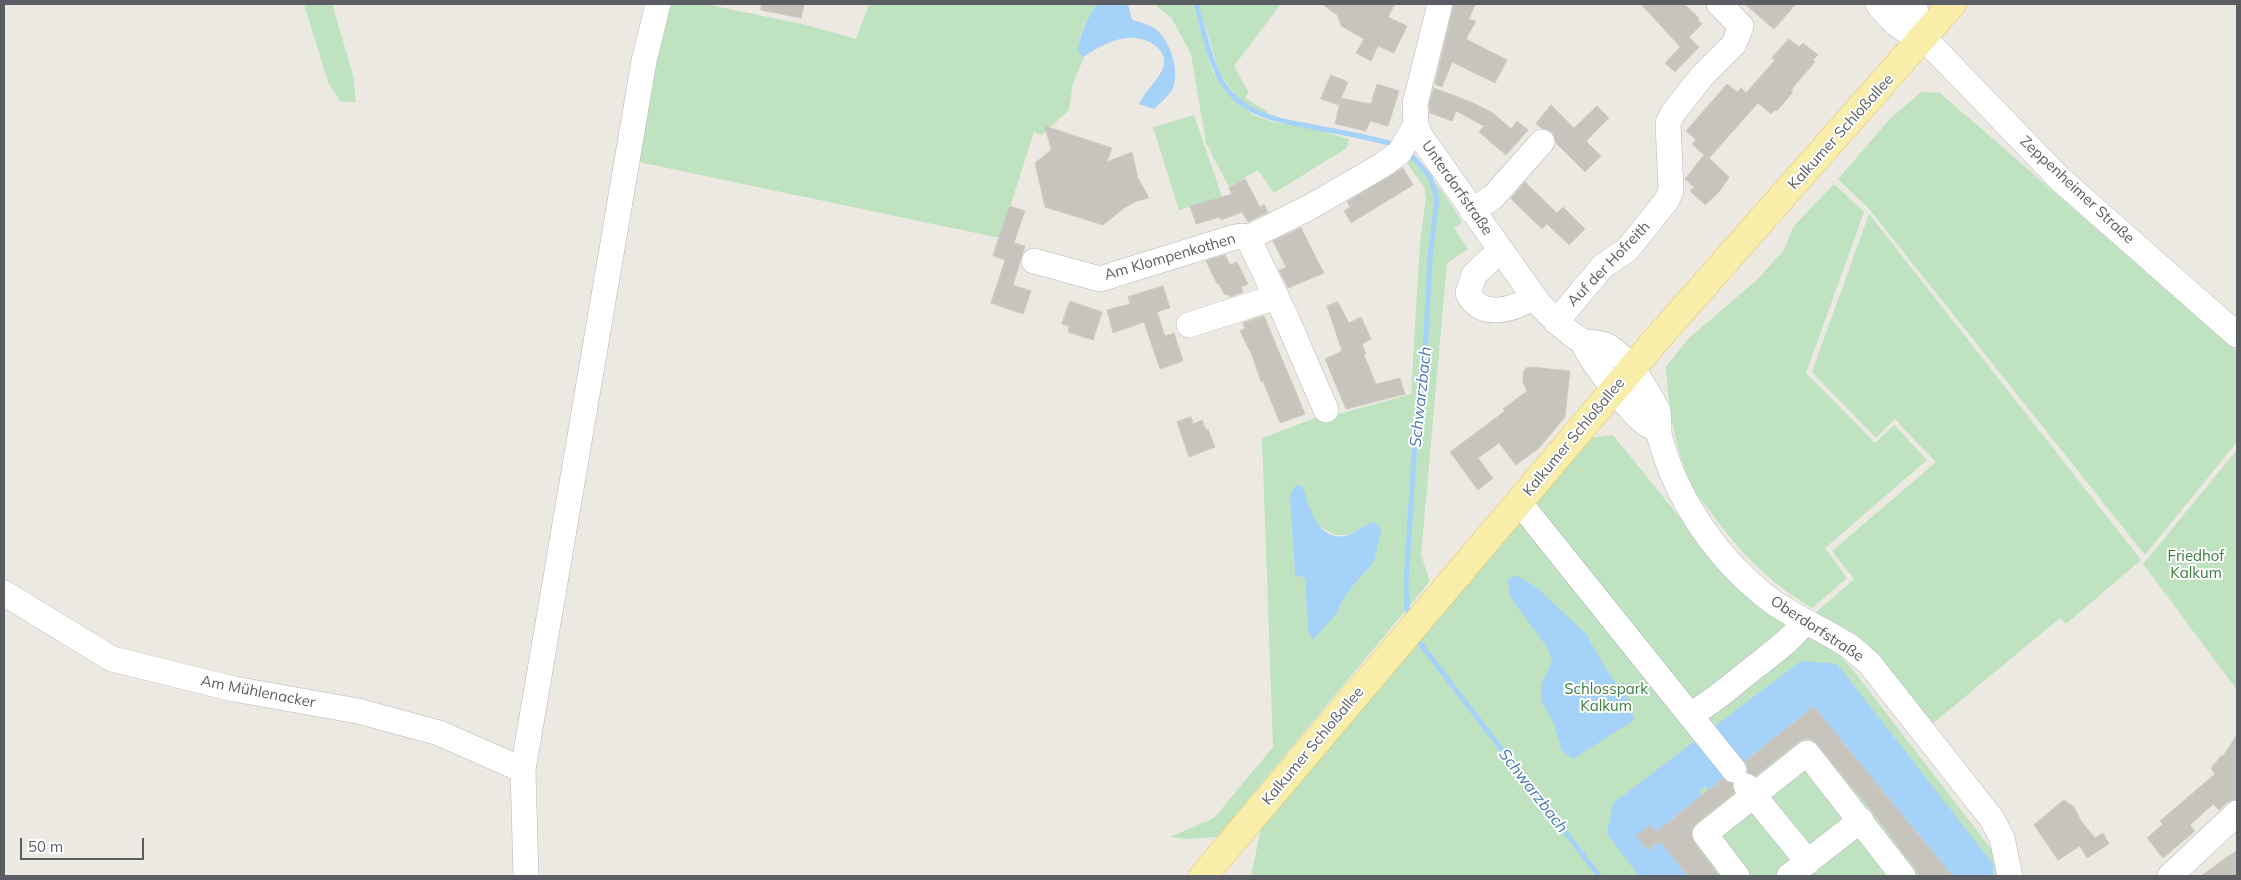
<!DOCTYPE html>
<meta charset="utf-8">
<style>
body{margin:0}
#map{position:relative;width:2241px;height:880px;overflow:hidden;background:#ebe9e1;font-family:Mulish,sans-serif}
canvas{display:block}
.frame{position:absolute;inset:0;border:5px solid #5a5d61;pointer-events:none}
.scale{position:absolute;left:20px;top:838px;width:124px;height:22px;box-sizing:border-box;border:2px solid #5a5d61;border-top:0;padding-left:6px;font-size:15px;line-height:18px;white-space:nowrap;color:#5a5d61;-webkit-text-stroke:4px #fff;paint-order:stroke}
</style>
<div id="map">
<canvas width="2241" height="880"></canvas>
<div class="frame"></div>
<div class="scale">50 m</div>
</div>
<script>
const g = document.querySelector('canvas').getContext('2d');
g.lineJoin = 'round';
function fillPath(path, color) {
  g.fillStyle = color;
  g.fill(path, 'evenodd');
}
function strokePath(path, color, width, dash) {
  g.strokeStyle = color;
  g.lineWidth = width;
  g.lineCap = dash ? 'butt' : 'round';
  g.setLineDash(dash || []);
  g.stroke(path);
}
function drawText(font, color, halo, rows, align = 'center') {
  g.font = font + ' Mulish,sans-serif';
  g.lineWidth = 4;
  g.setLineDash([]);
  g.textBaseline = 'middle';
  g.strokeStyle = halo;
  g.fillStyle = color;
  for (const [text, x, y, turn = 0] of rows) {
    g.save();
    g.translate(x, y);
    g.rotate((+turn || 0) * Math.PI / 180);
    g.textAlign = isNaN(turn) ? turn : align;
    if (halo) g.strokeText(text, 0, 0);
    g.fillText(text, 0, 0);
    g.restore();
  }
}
fillPath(new Path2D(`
 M304,4H332L353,75L356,102H341L328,82Z
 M659,4H705L806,25L856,39L869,4H1098C1089,14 1072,43 1082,56H1085L1073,82L1069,110L1042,135L1034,132L1000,238L629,160Z
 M1154,4H1193L1213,73L1239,104L1253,115L1273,122L1312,128L1349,139L1347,148L1274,193L1258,170L1229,187L1206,143L1191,54L1171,17Z
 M1198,4H1218L1220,6L1221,4H1281L1234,66L1249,93L1245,98L1268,112L1266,115L1241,103L1220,74Z
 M1921,92L1940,93L2237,351V442L2145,555L1870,210L1838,179L1890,119Z
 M1194,115L1222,197L1179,210L1153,127Z
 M1406,151L1442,191L1462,222L1454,228L1468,249L1447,263L1421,555L1430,581L1217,837L1186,839L1170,837L1214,818L1273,747L1262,438L1334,411L1336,415L1411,394L1420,242L1426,198L1424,187L1402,156ZM1290,498L1310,513L1319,526L1335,535H1349L1359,530L1374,562L1353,586L1340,604L1338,612L1308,632L1305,578L1295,575Z
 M1834,184L1864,212L1806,373L1875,443L1894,425L1927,460L1825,548L1847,578L1812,608C1768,581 1743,556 1712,514C1706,505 1696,496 1692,486C1675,449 1668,407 1666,367L1688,339L1757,280L1783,251L1794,226Z
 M1869,214L2141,560L2066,624L2060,618L1932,724L1814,614L1854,579L1832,551L1936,462L1895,419L1876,438L1812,372Z
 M1613,435L1685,524L1773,611L1829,643L1853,670L1995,854L2000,876H1251L1262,824L1591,438Z
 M2237,450V690L2143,564Z`), '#bfe2c0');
fillPath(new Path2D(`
 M1098,4H1128L1132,20C1139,22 1147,24 1154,28C1170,39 1180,70 1173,88C1169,96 1160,103 1154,109L1139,104C1145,90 1161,79 1164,64C1165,57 1162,52 1157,47C1134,28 1106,42 1085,56H1082L1078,51C1079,36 1088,15 1098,4Z
 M1297,485L1303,487C1309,507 1318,544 1349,535C1357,532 1364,525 1373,522L1379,525L1381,532L1374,562L1353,586L1340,604L1338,612L1313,640L1308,632L1305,578L1295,575L1290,498L1293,489Z
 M1515,575L1535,586L1586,634L1609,674L1629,700L1634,720L1573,759L1562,751L1554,724L1541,700V685L1552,662L1547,647L1510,597L1508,580Z
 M1801,661L1837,664L1993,864V876H1952L1814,707L1709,791L1705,786L1699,791L1702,795L1656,832L1651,825L1637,836L1648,850L1660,841L1688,876H1639L1607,834L1613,803Z`), '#a5d2f8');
strokePath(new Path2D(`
 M1196,4C1202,25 1207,49 1216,70C1234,114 1273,119 1313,127C1340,132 1370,137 1396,145
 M1408,151L1430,177L1437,198L1430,259L1423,393L1415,441L1406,583L1407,609L1410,618
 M1417,636L1419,642L1599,876`), '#a5d2f8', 5);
const building = new Path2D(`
 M762,4H804L801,18L761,10Z
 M1322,4H1395L1388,17L1407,26L1394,53L1378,46L1371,61L1356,53L1364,39L1341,26L1338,16Z
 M1454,4H1475L1469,19L1476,21L1466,39L1507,60L1495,83L1452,62L1442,87L1435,84Z
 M1641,4H1684L1699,18L1698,20L1702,24L1689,37L1699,47L1675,72L1665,63L1680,47Z
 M1745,4H1796L1774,29Z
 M1789,39L1799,47L1803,43L1818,55L1813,60L1815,62L1795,85L1791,91L1793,92L1777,111L1775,110L1771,114L1758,103L1709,158L1729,177L1719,192L1705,205L1690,191L1694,187L1685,179L1704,155L1692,144L1696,140L1686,131L1727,84L1737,92L1741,88L1746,93L1775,60L1772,58Z
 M1331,75L1348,82L1341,98L1371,104L1377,84L1399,91L1388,126L1370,121L1366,131L1335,124L1340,101L1338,105L1321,99Z
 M1434,88L1471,102L1493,113L1511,129L1517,121L1528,130L1506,155L1479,132L1484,126L1456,111L1452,121L1430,113L1429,105Z
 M1551,105L1574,128L1597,106L1609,118L1586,141L1601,156L1585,172L1556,143L1552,132L1541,128L1536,124Z
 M1045,126L1112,148L1107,162L1132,152L1138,178L1149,198L1137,201L1124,208L1103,225L1045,207L1035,163L1051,150Z
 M1403,168L1413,185L1351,223L1344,211L1350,207L1347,202Z
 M1245,179L1260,207L1264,204L1268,212L1248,222L1242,212L1221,220L1220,217L1196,224L1190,206L1232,194L1229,188Z
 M1525,182L1557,213L1563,207L1585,229L1569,245L1547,224L1542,229L1511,199Z
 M1010,206L1025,211L1014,243L1025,246L1013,285L1031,291L1023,314L991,303L1005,260L993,256Z
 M1301,228L1324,273L1288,288L1279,270L1286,267L1273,241Z
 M1225,255L1230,265L1237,262L1248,284L1241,287L1243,292L1230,297L1228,294L1225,295L1218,283L1217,284L1206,261Z
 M1163,286L1170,308L1157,312L1165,336L1174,333L1183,361L1160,369L1144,322L1113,333L1107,310L1130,304L1128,297Z
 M1070,301L1102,312L1093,340L1068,332L1069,326L1062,324Z
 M1338,302L1349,323L1361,317L1371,339L1362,344L1366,354L1364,355L1376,384L1400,378L1405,394L1346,409L1325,359L1342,351L1327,306Z
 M1264,316L1305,414L1280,423L1263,381L1261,382L1252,355L1240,331L1245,328L1243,323Z
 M1531,367L1570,371L1565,417L1539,448L1516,465L1499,443L1478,458L1493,478L1478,490L1450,452L1505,411L1503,409L1527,391L1523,382V373L1526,368Z
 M1191,417L1193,424L1202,420L1206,430L1208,429L1215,447L1189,457L1177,422Z
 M1814,707L1952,876H1919L1914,867L1872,811L1813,740L1807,738L1798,742L1755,776L1748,772L1746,761Z
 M2237,735V799L2228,802L2219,810L2213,804L2190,825L2195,831L2163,858L2147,838L2163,824L2160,821L2215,774L2211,768L2222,755L2223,756Z
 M1723,779L1732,784L1734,793L1696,823L1692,828L1691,835L1694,843L1719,876H1688L1660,841L1648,850L1636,836L1651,825L1656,832Z
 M2064,800L2074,807L2081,821L2095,838L2103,833L2109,844L2087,858L2080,846L2058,860L2034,825Z
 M2237,851V876H2201L2227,857Z`);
fillPath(building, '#c7c4be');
strokePath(building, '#d0cbc0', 1);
const minor = new Path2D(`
 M1440,4L1415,104L1416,125L1421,137L1539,304C1549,314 1570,336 1583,341C1593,344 1599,341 1609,347C1631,361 1646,389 1658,411C1660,419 1657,426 1659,434C1676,500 1718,561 1773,602C1797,619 1825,630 1849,646C1856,651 1863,658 1870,664L1992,819L2002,838L2010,876
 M1878,4C1891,20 1903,33 1924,38
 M1908,4L1916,12L1924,38L2060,179L2237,335
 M1472,211L1493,197L1542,142
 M1248,238L1285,315L1326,410
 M1500,250L1474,275L1468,293C1480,320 1514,310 1533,297
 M1034,261L1100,279L1235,237L1242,236L1248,238L1310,207L1381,166L1399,153L1416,125
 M1556,322L1603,266L1627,250L1667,200L1671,190L1668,123L1673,113L1702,76L1734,44L1741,26L1719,4
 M1189,325L1276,297
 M1583,341C1587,357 1630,411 1645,423C1649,426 1654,428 1659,431
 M1519,502L1734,770
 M4,593L112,659L234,689L358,711L439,733L523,770
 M1690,715C1711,703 1729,688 1747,673C1767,657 1790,642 1805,621
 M1746,786L1808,862
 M526,876L523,770L644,61L658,4
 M1737,876L1705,834L1807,753L1903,876
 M1789,876L1861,820
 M2170,876L2237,813`);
const major = new Path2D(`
 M1203,876L1656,340L1952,4`);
strokePath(minor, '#b4b7bb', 26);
strokePath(major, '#e6c360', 29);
strokePath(minor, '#fff', 25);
strokePath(major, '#f8eda9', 28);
drawText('15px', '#5a5d61', '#fff', [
 ["Kalkumer Schloßallee",1841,132,-48],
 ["Unterdorfstraße",1457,188,55],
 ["Zeppenheimer Straße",2077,190,43],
 ["Am Klompenkothen",1170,257,-16],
 ["Auf der Hofreith",1609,264,-46],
 ["Kalkumer Schloßallee",1574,437,-50],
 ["Oberdorfstraße",1817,629,33],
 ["Am Mühlenacker",258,692,11],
 ["Kalkumer Schloßallee",1313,746,-50]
]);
drawText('15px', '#3a7f3f', '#fff', [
 ["Friedhof",2196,556],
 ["Kalkum",2196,573],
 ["Schlosspark",1606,689],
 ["Kalkum",1606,706]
]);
drawText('italic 16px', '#4778b1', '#fff', [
 ["Schwarzbach",1421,397,-84],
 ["Schwarzbach",1533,791,52]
]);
</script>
